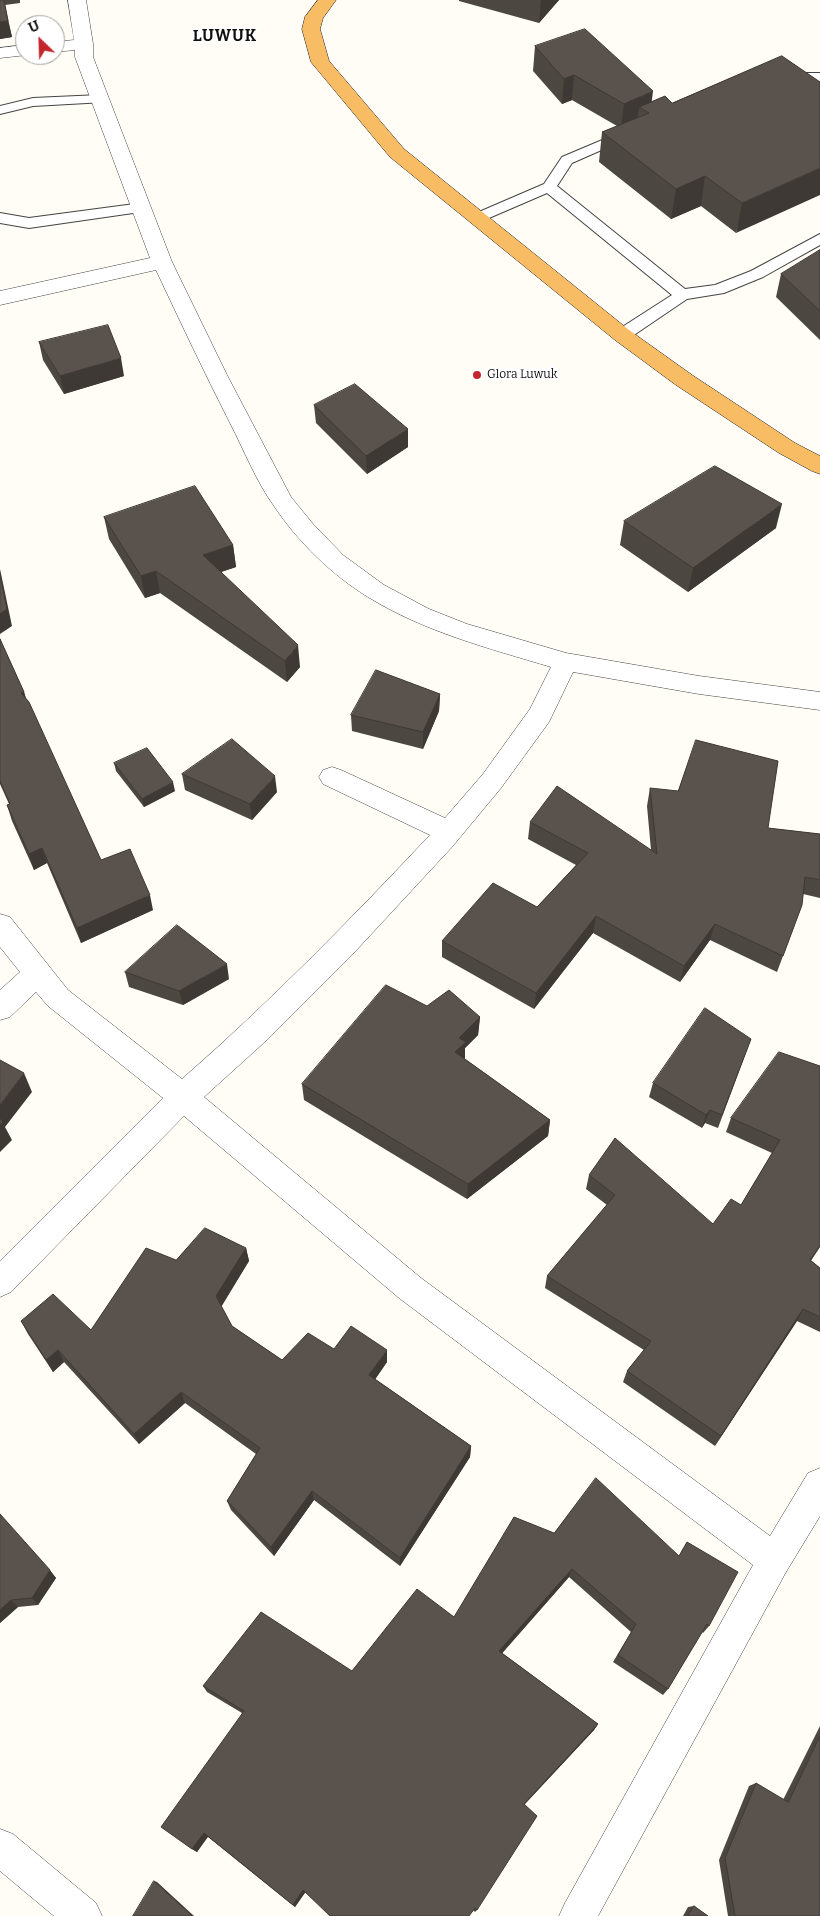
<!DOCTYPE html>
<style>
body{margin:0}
#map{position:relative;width:820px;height:1916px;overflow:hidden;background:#fffdf5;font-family:Bitter,serif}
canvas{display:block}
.north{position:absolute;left:15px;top:15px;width:50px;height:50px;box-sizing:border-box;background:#fff;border:1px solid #a0a0a0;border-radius:50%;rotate:336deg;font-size:14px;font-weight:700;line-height:20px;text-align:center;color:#111}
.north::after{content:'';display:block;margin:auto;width:18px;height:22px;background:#c4262e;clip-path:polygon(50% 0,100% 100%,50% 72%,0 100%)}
</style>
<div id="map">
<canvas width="820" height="1916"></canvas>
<div class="north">U</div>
</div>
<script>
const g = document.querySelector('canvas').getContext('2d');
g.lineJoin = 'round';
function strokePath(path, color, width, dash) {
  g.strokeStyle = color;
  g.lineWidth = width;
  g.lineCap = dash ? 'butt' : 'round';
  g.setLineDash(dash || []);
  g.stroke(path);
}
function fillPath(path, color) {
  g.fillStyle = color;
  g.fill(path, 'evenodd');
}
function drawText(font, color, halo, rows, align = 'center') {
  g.font = font + ' Bitter,serif';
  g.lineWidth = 5;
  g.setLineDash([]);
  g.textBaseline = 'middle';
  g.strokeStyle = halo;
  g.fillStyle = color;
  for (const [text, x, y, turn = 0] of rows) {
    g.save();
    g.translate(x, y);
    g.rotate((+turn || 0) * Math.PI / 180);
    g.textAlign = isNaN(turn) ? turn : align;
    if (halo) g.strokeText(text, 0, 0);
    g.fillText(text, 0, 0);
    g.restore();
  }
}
const service = new Path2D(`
 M785,73H820V81L780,80L778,77L780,74Z
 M100,95L105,96L107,99L105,102L33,106L0,114V106L33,98Z
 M626,130L631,131L633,134L631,137L572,163L557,186L685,289L715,285L751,271L820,234V245L763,277L724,293L687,299L628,339L622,340L616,339L614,335L616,331L672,295L547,193L482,221H472L469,218L472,215L544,184L562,157Z
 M142,203L147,205L150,208L147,211L29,228L0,223V213L29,218Z`);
const minor = new Path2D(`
 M68,0H86L93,44V57L172,262L227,375L291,497L313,524L343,555L384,585L429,609L467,624L566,653L699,676L820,692V710L699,694L573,672L549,722L501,788L452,847L351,956L268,1039L204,1097L421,1278L770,1536L808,1473L820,1468V1516L786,1572L598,1916H559L565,1903L753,1565L399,1298L184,1116L11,1292L0,1297V1261L163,1098L48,1006L36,992L10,1017L0,1020V990L20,972L0,947V914L10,917L68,990L182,1079C270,1002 350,920 430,835L323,784L319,777L323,770L332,767L341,770L445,818L483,774L530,709L551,667C488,648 425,632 368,597C332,575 298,542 274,506C256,481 244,450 230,423C204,372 180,321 156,270L0,305V291L150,258L75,57V50L55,52V42L74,40Z
 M25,45V55H27L0,58V48Z
 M0,1829L13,1834L96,1903L102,1916H54L0,1871Z`);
const trunk = new Path2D(`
 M318,0H336L323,18L320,29L329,61L404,149L629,330L692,375L795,443L820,456V474L812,471L779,453L676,385L615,340L390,157L311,62L302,29L305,17Z`);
strokePath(service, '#444', 2);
strokePath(minor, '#444', 1);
strokePath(trunk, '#222', 1);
fillPath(service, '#fff');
fillPath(minor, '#fff');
fillPath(trunk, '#f7bc64');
fillPath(new Path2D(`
 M0,0H20V3L5,5L12,37L0,39Z
 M459,0H559L539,23L459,1Z
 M535,46L652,102L672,103L782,56L736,233L701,206L671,219L599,162L602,132L617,126L572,100L562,104L533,71Z
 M820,250V340L776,297L781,274Z
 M39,342L124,376L64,394L43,360Z
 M314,405L408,447L367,474L316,423Z
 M104,517L233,545L236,567L221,572L300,667L287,682L160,593L145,598L109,539Z
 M624,521L776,528L688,592L620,545Z
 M0,639L24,692L26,699L101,860L153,910L81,943L47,863L34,870L12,821L7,805L9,804L0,784Z
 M440,694L439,711L423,749L352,731L351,715Z
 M114,763L175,791L144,807L116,771Z
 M182,774L277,792L252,820L185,790Z
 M650,788L768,828L820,834V898L803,894L802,905L777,972L710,940L680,982L593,933L534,1009L442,957V941L537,907L576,865L528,839L530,822L651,850L647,806Z
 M125,972L229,979L183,1005L129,987Z
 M427,1006L480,1017L478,1035L465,1048V1059L550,1120L548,1136L467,1199L304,1100L302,1084Z
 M751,1039L718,1128L705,1123L702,1128L649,1097L653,1083Z
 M820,1066L811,1261L820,1268V1332L797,1321L715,1446L623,1382L627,1371L644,1350L545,1288L547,1276L607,1205L586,1189L589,1175L713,1224L741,1205L772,1153L726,1132L731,1118Z
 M246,1248L249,1261L221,1306L232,1326L282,1360L334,1349L387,1362L375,1379L471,1446L470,1457L400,1566L314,1500L274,1556L231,1510L227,1501L256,1454L185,1403L139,1444L64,1362L53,1372L28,1334L21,1321L91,1330L176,1260Z
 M0,1514L56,1578L38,1605L18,1607L0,1623Z
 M554,1533L679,1556L687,1542L709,1626L703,1633L702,1632L668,1689L663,1695L613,1662L631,1632L569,1577L502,1653L598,1724L594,1730L525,1804L477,1910L475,1912L473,1910L305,1893L295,1907L208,1837L197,1852L192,1849L242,1713L207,1692L203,1686L352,1671L454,1617Z
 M820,1726V1916H728L719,1860L749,1786L756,1783L783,1800Z
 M694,1906L708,1916H683L688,1907Z`), '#4d4742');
fillPath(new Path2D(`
 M541,0H559L539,23Z
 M8,21L12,37L0,39V22Z
 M574,75L572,100L562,104L564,79Z
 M653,91L650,116L649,113L639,107L637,121L621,129L624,104Z
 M820,168V195L736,233L742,203Z
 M705,176L701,206L671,219L676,189Z
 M121,358L124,376L64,394L60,376Z
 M408,429V447L367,474L366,456Z
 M782,504L776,528L688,592L693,568Z
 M233,545L236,567L206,577L203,555Z
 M0,569L12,626L0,634Z
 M156,571L160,593L145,598L141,576Z
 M298,645L300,667L287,682L285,661Z
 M24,692L29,708L21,693Z
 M440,694L439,711L423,749V732Z
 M275,776L277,792L252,820L250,804Z
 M173,782L175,791L144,807L142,799Z
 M42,848L47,863L34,870L29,854Z
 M150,895L153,910L81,943L77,928Z
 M596,916L593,933L534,1009L536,993Z
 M715,924L710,940L680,982L684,966Z
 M227,964L229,979L183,1005L179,991Z
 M480,1017L478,1035L465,1048V1060L455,1052L459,1038Z
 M24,1073L32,1092L5,1127L12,1140L0,1152V1105Z
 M710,1110L705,1123L702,1128L706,1115Z
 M550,1120L548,1136L467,1199L468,1184Z
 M820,1245V1247L803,1273L810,1260Z
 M246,1248L249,1261L220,1309L216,1296Z
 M803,1309L797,1321L715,1446L721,1436Z
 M58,1350L64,1362L53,1372L46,1360Z
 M387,1350V1362L370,1387L369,1375Z
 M181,1392L185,1403L139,1444L134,1434Z
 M471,1446L470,1457L400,1566V1558Z
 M312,1491L314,1500L274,1556L271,1547Z
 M572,1569L569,1577L498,1658L499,1651Z
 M50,1570L56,1578L38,1605L32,1598Z
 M11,1600L18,1607L0,1623V1610Z
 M598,1724L594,1730L522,1807L524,1804Z
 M204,1833L208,1836L197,1852L192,1849Z
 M154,1881L157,1882L194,1916H192Z
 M303,1890L305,1892L295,1907L293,1905Z`), '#3f3936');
const building = new Path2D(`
 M0,0H4L8,21L0,22Z
 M585,29L653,91L624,104L574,75L564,79L535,46Z
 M782,56L820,82V168L742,203L705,176L676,189L602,132L649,113L639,107L665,96L672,103Z
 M820,250V311L781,274Z
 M108,325L121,358L60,376L39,342Z
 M355,384L408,429L366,456L314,405Z
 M715,466L782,504L693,568L624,521Z
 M195,486L233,545L203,555L298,645L285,661L156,571L141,576L104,517Z
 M0,574L7,609L0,614Z
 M0,639L24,692L21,693L29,702L101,860L130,849L150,895L77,928L42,848L29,854L7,805L10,804L0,781Z
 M376,670L440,694L423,732L351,715Z
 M232,739L275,776L250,804L182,774Z
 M696,740L778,761L768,828L820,834V880L805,877L802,905L783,956L715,924L684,966L596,916L536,993L442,941L493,883L537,907L588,853L530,822L557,786L657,854L650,788L678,791Z
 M147,748L173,782L142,799L114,763Z
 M177,925L227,964L179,991L125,972Z
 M386,985L427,1006L449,990L480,1017L459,1038L466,1042L455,1052L550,1120L468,1184L302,1084Z
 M705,1008L751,1039L722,1115L710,1110L706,1115L653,1083Z
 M779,1052L820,1066V1245L810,1260L820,1268V1317L803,1309L721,1436L627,1371L651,1341L547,1276L615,1195L589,1175L615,1138L713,1224L731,1199L741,1205L780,1140L731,1118Z
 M0,1060L24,1073L0,1105Z
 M0,1118L3,1122L0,1125Z
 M205,1228L246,1248L216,1296L232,1326L282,1360L308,1333L334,1349L351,1326L387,1350L369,1375L471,1446L400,1558L312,1491L271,1547L227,1501L260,1448L181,1392L134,1434L58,1350L46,1360L21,1321L53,1294L91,1330L146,1248L176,1260Z
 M596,1478L679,1556L687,1542L738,1572L709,1626L707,1624L668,1689L618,1655L636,1624L572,1569L499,1651L598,1724L524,1804L537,1816L477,1910L475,1908L469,1916H330L303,1890L293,1905L204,1833L192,1849L161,1827L244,1711L203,1686L261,1612L352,1671L417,1589L454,1617L514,1517L554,1533Z
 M0,1514L50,1570L32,1598L11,1600L0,1610Z
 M820,1736V1916H735L725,1858L756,1783L788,1802Z
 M154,1881L192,1916H133Z
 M694,1906L708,1916H688Z`);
fillPath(building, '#5a524d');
strokePath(building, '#3f3936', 1);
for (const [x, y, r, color] of [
 [477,375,5,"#c4262e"]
]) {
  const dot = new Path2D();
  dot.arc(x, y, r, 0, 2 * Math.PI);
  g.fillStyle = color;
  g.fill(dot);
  strokePath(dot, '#fff', 2);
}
drawText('12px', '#111', '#fff', [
 ["Glora Luwuk",487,375]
], 'left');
g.letterSpacing = '1px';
drawText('bold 16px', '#111', '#fff', [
 ["LUWUK",225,37]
]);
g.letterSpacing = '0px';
</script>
